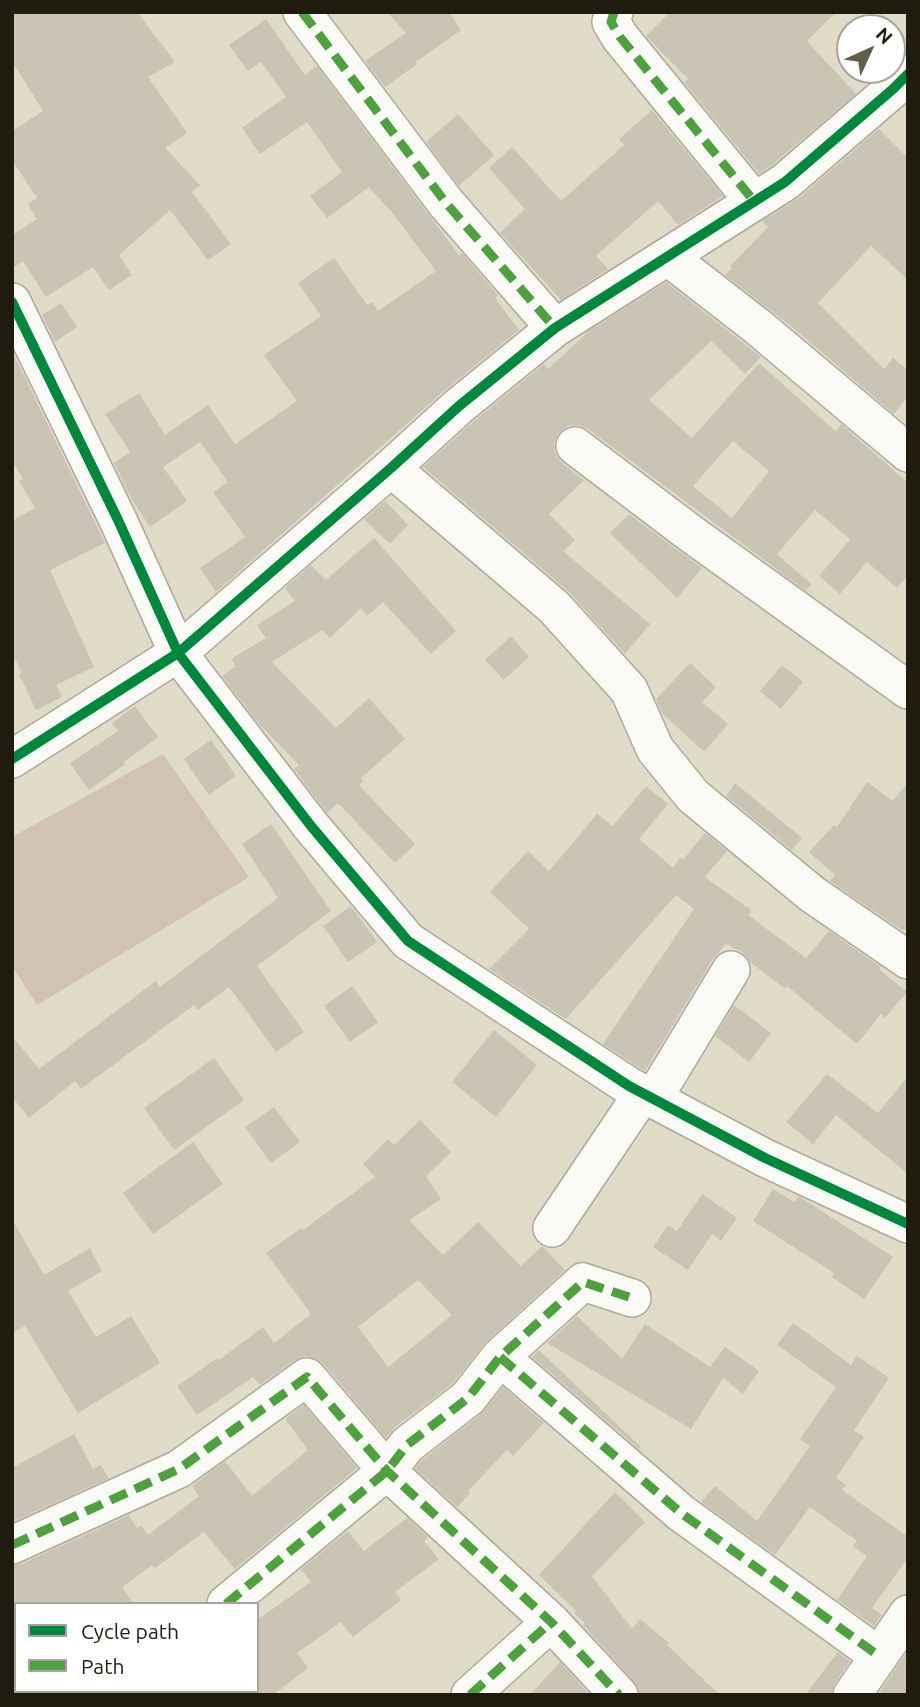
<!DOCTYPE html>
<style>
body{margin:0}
#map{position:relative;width:920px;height:1707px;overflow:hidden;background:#e0dcc8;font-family:Ubuntu,sans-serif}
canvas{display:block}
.frame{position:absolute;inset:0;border:14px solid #1f1c0f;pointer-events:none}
.legend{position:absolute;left:14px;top:1602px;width:245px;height:91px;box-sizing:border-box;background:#fff;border:2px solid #a5a49f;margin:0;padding:9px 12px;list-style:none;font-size:21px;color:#1f1c0f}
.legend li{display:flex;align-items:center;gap:14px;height:35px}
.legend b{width:35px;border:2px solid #a5a49f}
.north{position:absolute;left:836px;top:14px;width:70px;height:70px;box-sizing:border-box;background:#fff;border:2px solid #a5a49f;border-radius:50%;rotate:45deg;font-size:19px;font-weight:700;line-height:28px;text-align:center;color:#1f1c0f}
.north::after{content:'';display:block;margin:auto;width:24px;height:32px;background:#635f50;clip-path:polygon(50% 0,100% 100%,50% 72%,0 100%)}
</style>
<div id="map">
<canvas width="920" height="1707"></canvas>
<div class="frame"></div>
<ul class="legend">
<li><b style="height:9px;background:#00873e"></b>Cycle path</li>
<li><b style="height:9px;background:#4fa13f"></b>Path</li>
</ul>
<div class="north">N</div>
</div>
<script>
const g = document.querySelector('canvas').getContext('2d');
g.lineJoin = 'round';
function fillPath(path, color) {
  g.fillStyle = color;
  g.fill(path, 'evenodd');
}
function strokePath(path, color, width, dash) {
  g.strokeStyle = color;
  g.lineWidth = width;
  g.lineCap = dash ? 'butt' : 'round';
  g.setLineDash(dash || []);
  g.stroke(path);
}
fillPath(new Path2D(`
 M163,754L249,877L37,1005L12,966V837Z`), '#d2c2b2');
fillPath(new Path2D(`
 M12,12H137L175,62L148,77L187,133L165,148L200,185L192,192L231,244L208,260L170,210L119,255L132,275L109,290L93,267L46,297L23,261L12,268V235L37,219L28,204L37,198L12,160V131L43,111L12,61Z
 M387,12H449L461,30L416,62L417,64L385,87L365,61L406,33Z
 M670,12H836L807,41L856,94L772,165L759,174L684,82L688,79L646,36Z
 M266,19L305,75L317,66L459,255L462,253L498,295L495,298L519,330L445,390L216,592L200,568L245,537L213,492L228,482L200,442L163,467L187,501L150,527L131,498L114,463L130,452L105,414L139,393L165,435L208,405L235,444L297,401L264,355L321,316L298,283L334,258L367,305L372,302L378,311L436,271L394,215L369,187L327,218L310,196L342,172L307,122L260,154L242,128L286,97L261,62L248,71L229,45Z
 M652,110L723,196L678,225L658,201L596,256L608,269L561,300L500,233L525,209L489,168L512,147L561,201L624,145L619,139Z
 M458,114L494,155L459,186L426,142Z
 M879,129L908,158V280L871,246L818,303L884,369L893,358L908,370V396L894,414L792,327L725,275L732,268L730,266L768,227L762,221L799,198Z
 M666,282L761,357L745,374L711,341L649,400L692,438L759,363L836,432L841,424L908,483V575L897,588L867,562L840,594L819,576L850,539L815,510L777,554L811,584L806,591L588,429L578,425L567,426L558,434L554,443L555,454L562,463L584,480L549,514L575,540L563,551L650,624L625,654L568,591L423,467L473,422L544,364L548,369L589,331ZM733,441L769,471L732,518L693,486Z
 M61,303L77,327L55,342L42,315Z
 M12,351L105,543L50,570L94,667L56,685L62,697L36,710L19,674L22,673L12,653V521L35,508L19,481L23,479L12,460Z
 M385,501L408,525L390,544L364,519Z
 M629,514L702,568L677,598L610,533Z
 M374,538L456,631L431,654L383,602L367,616L361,608L330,638L322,630L272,662L336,728L369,698L405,739L361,778L363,781L359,785L415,844L395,863L338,803L327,813L294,769L299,765L259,724L222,676L236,666L231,659L266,638L257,625L295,601L285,588L311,565L326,580Z
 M511,636L529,657L504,680L485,660Z
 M690,663L716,687L702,702L728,724L704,752L662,713L656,699Z
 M782,665L803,682L781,709L760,691Z
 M135,706L158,737L124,762L125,764L89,790L70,763L118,731L112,723Z
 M211,740L236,776L209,795L184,759Z
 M867,782L893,801L908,782V926L903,931L830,881L835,875L809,852L834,825L837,827Z
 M735,783L802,838L792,850L726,796Z
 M646,786L668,804L639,839L673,868L680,858L683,860L705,833L727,851L705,877L751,910L748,915L806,958L829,931L881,967L879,969L907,992L885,1018L881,1014L857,1044L787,986L785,989L750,962L742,952L726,944L713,959L645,1071L640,1068L603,1044L694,909L676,895L566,1019L489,969L529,929L490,892L528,851L549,871L597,814L613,826Z
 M271,824L331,911L257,966L304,1032L276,1052L229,987L198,1010L194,1005L81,1089L75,1081L29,1118L12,1097V1036L39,1069L156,981L160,987L278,898L242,844Z
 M351,906L377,942L348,962L323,926Z
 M352,986L378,1022L350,1042L324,1006Z
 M734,1005L771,1033L749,1062L715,1036Z
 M494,1030L537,1065L496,1117L452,1082Z
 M214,1058L244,1100L174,1150L144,1108Z
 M827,1074L878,1113L908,1076V1174L836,1115L813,1144L786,1122Z
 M274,1107L300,1142L271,1163L245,1127Z
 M420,1120L451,1152L426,1176L441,1199L409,1220L443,1255L478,1222L521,1266L542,1246L565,1270L486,1342L453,1383L394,1428L386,1438L323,1363L315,1358L305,1356L295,1360L260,1385L253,1377L197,1415L177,1386L217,1358L219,1360L263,1327L274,1343L311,1314L266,1253L301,1228L303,1230L375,1177L363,1164L388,1139L394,1145ZM418,1280L452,1315L388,1367L358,1327Z
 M193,1142L223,1184L153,1234L123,1193Z
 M773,1189L794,1202L798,1196L893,1257L864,1299L832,1277L834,1273L753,1221Z
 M702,1194L737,1218L721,1241L712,1234L688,1270L653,1247L668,1225L677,1231Z
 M12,1219L44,1275L90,1248L102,1271L68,1291L96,1337L131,1316L160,1363L78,1413L25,1326L12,1333Z
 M577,1316L622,1359L645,1324L710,1367L725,1347L759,1371L743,1394L723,1378L691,1429L547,1343Z
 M793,1323L851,1365L857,1356L889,1378L854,1430L864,1437L836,1478L846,1485L842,1490L908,1537V1557L872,1608L882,1615L874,1626L837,1600L867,1556L853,1546L857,1541L810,1507L775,1555L701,1502L715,1486L757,1521L810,1446L800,1439L836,1387L777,1345Z
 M539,1350L641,1447L639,1449L532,1357Z
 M503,1387L544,1423L513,1456L507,1450L468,1491L470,1493L457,1507L415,1469L422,1460L481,1414Z
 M304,1405L357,1468L235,1569L204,1532L155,1568L152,1565L122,1587L134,1604H12V1566L21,1564L129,1515L137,1528L141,1525L148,1535L199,1496L192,1486L225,1461L252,1496L308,1450L285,1419Z
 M74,1434L93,1469L101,1465L109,1478L12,1522V1468Z
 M615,1492L645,1522L592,1576L632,1629L640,1619L669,1643L667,1645L720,1695H639L634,1681L583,1625L585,1623L574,1613L576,1611L539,1575Z
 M407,1518L428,1537L424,1541L439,1559L395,1592L401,1600L353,1637L341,1622L297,1653L308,1668L273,1695H257V1620L311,1582L301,1569L348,1531L364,1551Z
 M908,1651V1695H878L896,1668Z
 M838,1652L850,1661L835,1683L831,1695H805Z
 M560,1662L590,1695H530Z`), '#cbc4b5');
const minor = new Path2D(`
 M302,12L446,203L555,328
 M614,12L611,22L620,37L753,200
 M668,257L758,327L908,453
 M12,302L118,520L178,653L311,826L408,941L629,1086L765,1158L908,1224
 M575,446L690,533L908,690
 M391,468L554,607L629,690L655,749L693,796L812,894L908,960
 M12,759L178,653L391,468L459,406L555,328L785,182L893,89L908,74
 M653,1099L731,970
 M552,1228L643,1093
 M500,1357L681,1513L879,1656
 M12,1545L179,1469L307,1377L387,1471L551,1622L619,1695
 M226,1604L387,1471L407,1445L468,1398L500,1357L583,1282L632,1298
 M116,1695L120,1691
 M470,1695L551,1622
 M852,1695L908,1614`);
strokePath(minor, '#adaa9a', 40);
strokePath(minor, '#fafaf7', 37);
strokePath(new Path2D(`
 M302,12L446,203L555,328
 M614,12L611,22L620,37L753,200
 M500,1357L681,1513L879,1656
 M12,1545L179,1469L307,1377L387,1471L551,1622L619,1695
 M226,1604L387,1471L407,1445L468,1398L500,1357L583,1282L632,1298
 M116,1695L120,1691
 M470,1695L551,1622`), '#4fa13f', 9, [18, 9]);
strokePath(new Path2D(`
 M12,302L118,520L178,653L311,826L408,941L629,1086L765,1158L908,1224
 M12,759L178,653L391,468L459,406L555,328L785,182L893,89L908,74`), '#00873e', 10);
</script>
